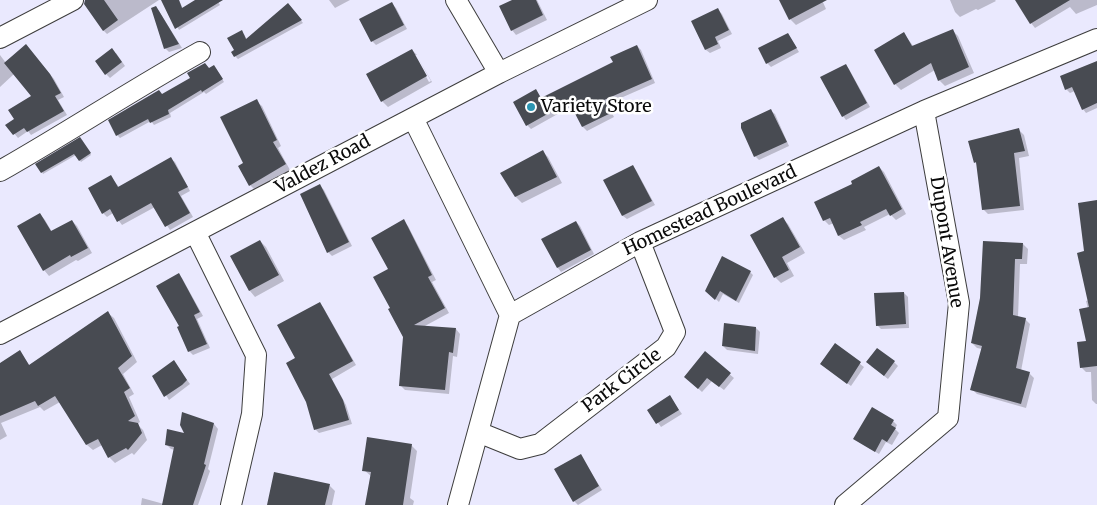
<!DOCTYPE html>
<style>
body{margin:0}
canvas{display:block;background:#eae9fe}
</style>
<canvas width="1097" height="505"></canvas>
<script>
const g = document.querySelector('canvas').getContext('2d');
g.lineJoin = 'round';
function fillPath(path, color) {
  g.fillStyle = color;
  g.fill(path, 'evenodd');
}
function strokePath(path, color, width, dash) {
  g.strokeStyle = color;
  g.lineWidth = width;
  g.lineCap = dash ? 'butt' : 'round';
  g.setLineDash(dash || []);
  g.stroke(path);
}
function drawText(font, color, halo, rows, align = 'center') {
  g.font = font + ' Merriweather,serif';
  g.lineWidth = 5;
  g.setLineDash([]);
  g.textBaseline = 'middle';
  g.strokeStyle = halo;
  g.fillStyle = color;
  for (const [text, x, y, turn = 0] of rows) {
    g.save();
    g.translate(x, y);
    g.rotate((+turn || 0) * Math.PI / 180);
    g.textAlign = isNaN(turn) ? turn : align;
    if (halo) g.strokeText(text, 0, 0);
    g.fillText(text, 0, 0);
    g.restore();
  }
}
fillPath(new Path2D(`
 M93,0H159L107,34L103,30Z
 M163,0H179L183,9L198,0H217L220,5L179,30Z
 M329,0H350L335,8Z
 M515,0H537L547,20L516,35L512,30Z
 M780,0H822L826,9L796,25L790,19Z
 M950,0H995L996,1L978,10L976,9L960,17L955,12Z
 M1017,0H1097V5L1076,14L1070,7L1035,28L1031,23Z
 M392,4L396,8L407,29L376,45L372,41Z
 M156,8L159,11L182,48L169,52L165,48Z
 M291,8L303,23L238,59L235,56L233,52L244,34L247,40Z
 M718,10L722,14L732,34L718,41L721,48L710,53L706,50Z
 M953,31L958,36L974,73L945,86L939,80L935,70L901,90L895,84L904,34L914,47Z
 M788,34L799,52L771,67L767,63L760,49Z
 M637,46L641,50L655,83L607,104L614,117L587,131L583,127L572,106L531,129L527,125L536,91L542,99L614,63Z
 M30,50L54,79L64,97L58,100L67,115L31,135L28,131L18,138L7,125L16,119L32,96L14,74L0,87V55L6,63Z
 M412,50L417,55H414L429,82L431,81L417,56L432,82L388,107L382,101Z
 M116,53L125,66L110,78L106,74Z
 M845,65L849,69L870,107L846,120L843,116Z
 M1097,65V108L1086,113L1083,109L1075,91L1070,93L1066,89Z
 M209,69H216L224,82L206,94L204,92L170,113L171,117L154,125L151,121L120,138L117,135L162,96Z
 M256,101L262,106L281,146L278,148L290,170L255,190L250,185L245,163Z
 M771,111L775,114L789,146L759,160L755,156Z
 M1019,130L1024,135L1029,156L1019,158L1024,210L988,214L983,209L978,166L975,162Z
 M82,140L91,155L81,162L76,155L43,174L42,172Z
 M542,151L548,157L562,183L522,203L516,197L502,173Z
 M171,159L175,162L190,191L181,196L193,217L170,230L155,207L122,225L113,213L107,217L103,213L111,177L119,187Z
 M633,166L636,170L655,205L627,219L623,216L605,180Z
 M879,167L884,172L906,214L896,220L890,214L864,227L866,230L844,240L839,236L834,223L829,225L824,220Z
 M320,186L324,190L352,246L332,256L328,252Z
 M1097,201V404H1096L1092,400L1091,372H1086L1081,367L1088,342V309L1086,301L1089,300L1086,252Z
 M40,214L45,220L52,232L72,221L77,226L92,253L78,261L76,260L49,276L44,270Z
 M782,218L788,224L805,253L787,263L794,276L781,283L775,277Z
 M403,221L408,226L436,280L432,282L449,313L423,327L456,329L460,334L457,357L453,356L449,394L405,390L400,385L404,337L392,308L390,269Z
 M576,222L580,226L594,254L561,272L558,268L543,239Z
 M260,241L266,247L284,281L255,297L250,291L231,256Z
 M1023,244L1028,249L1027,264H1020L1018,317L1025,319L1030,324L1021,371L1029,373L1034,378L1026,408L977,394L972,389L982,349L977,348L972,343L981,298Z
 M750,272L753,275L739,303L723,294L719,302L706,290Z
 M178,275L182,278L203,316L197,319L210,348L193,355L189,351L181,327Z
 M904,293L908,297L909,328L881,329L877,325Z
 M319,304L323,307L356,365L332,379L346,405L352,424L319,433L315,429L297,359Z
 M108,313L114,318L137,362L123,374L134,394L129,397L140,422L137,424L143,430L147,440L134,455L132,453L115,463L109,457L102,445L93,450L87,445L60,402L44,411L40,407L1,423L7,436L0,440V365L20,352L30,366Z
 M756,328L760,332L758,354L727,350L723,346Z
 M835,345L864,367L851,386L821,364Z
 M705,353L734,378L724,390L712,381L702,392L689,380Z
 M174,362L190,384L169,400L154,376Z
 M894,362L898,366L888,379L871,366Z
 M670,397L682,414L661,427L649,410Z
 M183,414L214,424L218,429L208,469L210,471L198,505H141L142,498L164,504L175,450L171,449L166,444L186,435Z
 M893,421L897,425L895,429L899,433L892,445L886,442L879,454L859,442Z
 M411,445L417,451L410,498L414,501L413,505H367L372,477L364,470Z
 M581,456L602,490L578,505L574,501Z
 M329,485L335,491L332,505H268Z`), '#0003');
fillPath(new Path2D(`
 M85,0H104L118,20L103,31L84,4Z
 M161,0H179L182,8L195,0H223L175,29Z
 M512,0H536L543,15L511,31L499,6Z
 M779,0H827L789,20Z
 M1015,0H1070L1030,24Z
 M392,2L404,25L371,42L359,19Z
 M288,3L302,20L234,57L231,52L234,50L227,38L242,30L246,39Z
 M156,6L179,44L164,49L151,8Z
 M718,8L729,30L715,37L718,44L705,50L691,21Z
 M953,29L969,67L938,81L931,63L894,85L874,50L904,32L912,46Z
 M788,33L797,48L766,64L758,48Z
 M26,44L50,74L61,93L55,96L64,111L27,132L24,128L13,135L5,125L14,119L8,110L31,96L4,63Z
 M637,45L652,79L604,100L611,113L582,127L569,102L526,126L513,102L536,89L541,98L613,62L610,57Z
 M112,48L122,62L105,75L95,61Z
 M412,49L427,76L381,102L366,74Z
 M1097,61V103L1082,110L1072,87L1065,90L1060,76Z
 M205,63L209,68L214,65L223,79L202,92L201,90L168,110L169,114L150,123L148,119L116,136L108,120L159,90L162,94L190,78L187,73Z
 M846,64L867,103L842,117L820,77Z
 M257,99L277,140L273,142L286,164L249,186L238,166L243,163L220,117Z
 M771,109L787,142L754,157L741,128V123Z
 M1019,128L1025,151L1014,153L1020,206L982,210L976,162L974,163L968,141Z
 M80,137L91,153L79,161L74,154L41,173L35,164Z
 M543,150L557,177L515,197L500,173Z
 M171,157L188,187L178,192L190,213L165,227L151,203L117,222L110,209L102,214L88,188L111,175L118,187Z
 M633,165L652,201L622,216L603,180Z
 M879,166L902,209L890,216L886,209L860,222L862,225L838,236L830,218L823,221L814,202L852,184L851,181Z
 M320,184L349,242L327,253L300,194Z
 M1097,200V366L1080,368L1077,342L1086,341L1079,309L1089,307L1077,253L1084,251L1078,203Z
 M40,213L51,231L72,220L88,248L71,257L70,255L43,271L17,226Z
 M783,217L800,247L782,257L789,270L774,278L750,235Z
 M404,219L432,275L428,277L445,308L414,325L456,328L453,353L449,352L445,390L399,386L403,337L388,309L390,308L373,277L388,269L371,238Z
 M576,221L591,250L557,268L541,239Z
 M260,240L279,275L249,291L230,256Z
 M983,241L1023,243L1022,259H1015L1013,315L1026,318L1016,368L1030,372L1021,404L970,390L982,346L971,343L980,298Z
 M722,256L751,271L736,301L720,291L715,300L705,291Z
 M179,273L200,312L194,315L207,344L188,352L177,327L179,326L156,286Z
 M904,292L906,324L876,326L874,293Z
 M320,302L353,361L329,374L343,400L349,420L314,430L306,402L286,363L295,358L277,325Z
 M108,311L132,356L118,368L130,388L124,392L135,416L128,421L138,423L142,433L128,450L126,448L108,458L98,439L86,445L55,396L38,406L35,401L0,416V363L20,350L29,365Z
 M724,323L756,327L755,351L722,346Z
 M835,343L861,362L847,384L820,364Z
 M877,348L895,361L884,376L866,362Z
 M705,351L731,373L719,387L707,378L698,389L684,377Z
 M174,360L187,380L182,385L164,397L152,376Z
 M670,395L679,410L656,424L647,410Z
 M872,407L894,420L891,425L896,428L887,442L882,439L875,452L853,439Z
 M182,412L214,423L204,464L206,465L193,505H162L174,447L165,445L167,429L184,433L180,425Z
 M367,437L412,444L403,505H365L371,472L362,471Z
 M581,454L599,486L573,502L554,469Z
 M274,472L330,484L325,505H267Z`), '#484b52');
const minor = new Path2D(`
 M456,0L499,73
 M0,38L73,0
 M413,118L510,315
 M0,171C67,133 132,90 200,52
 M195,232L256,355L252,414L231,505
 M0,334L499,73L647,0
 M478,432L520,449L540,444L666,347L675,332L640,242
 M458,505L510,315L640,242L924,111L1097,39
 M845,505L948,418L959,303L924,111`);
strokePath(minor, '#3d3d3d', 22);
strokePath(minor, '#fff', 20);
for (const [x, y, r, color] of [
 [531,107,5,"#2b95b2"]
]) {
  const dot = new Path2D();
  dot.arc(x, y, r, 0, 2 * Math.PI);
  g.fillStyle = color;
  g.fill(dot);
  strokePath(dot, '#fff', 2);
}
drawText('18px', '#0a0a0a', '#fff', [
 ["Variety Store",541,107]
], 'left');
drawText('18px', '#0a0a0a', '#fff', [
 ["Valdez Road",323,165,-28],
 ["Homestead Boulevard",710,211,-25],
 ["Dupont Avenue",946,242,81],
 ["Park Circle",622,381,-37]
]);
</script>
